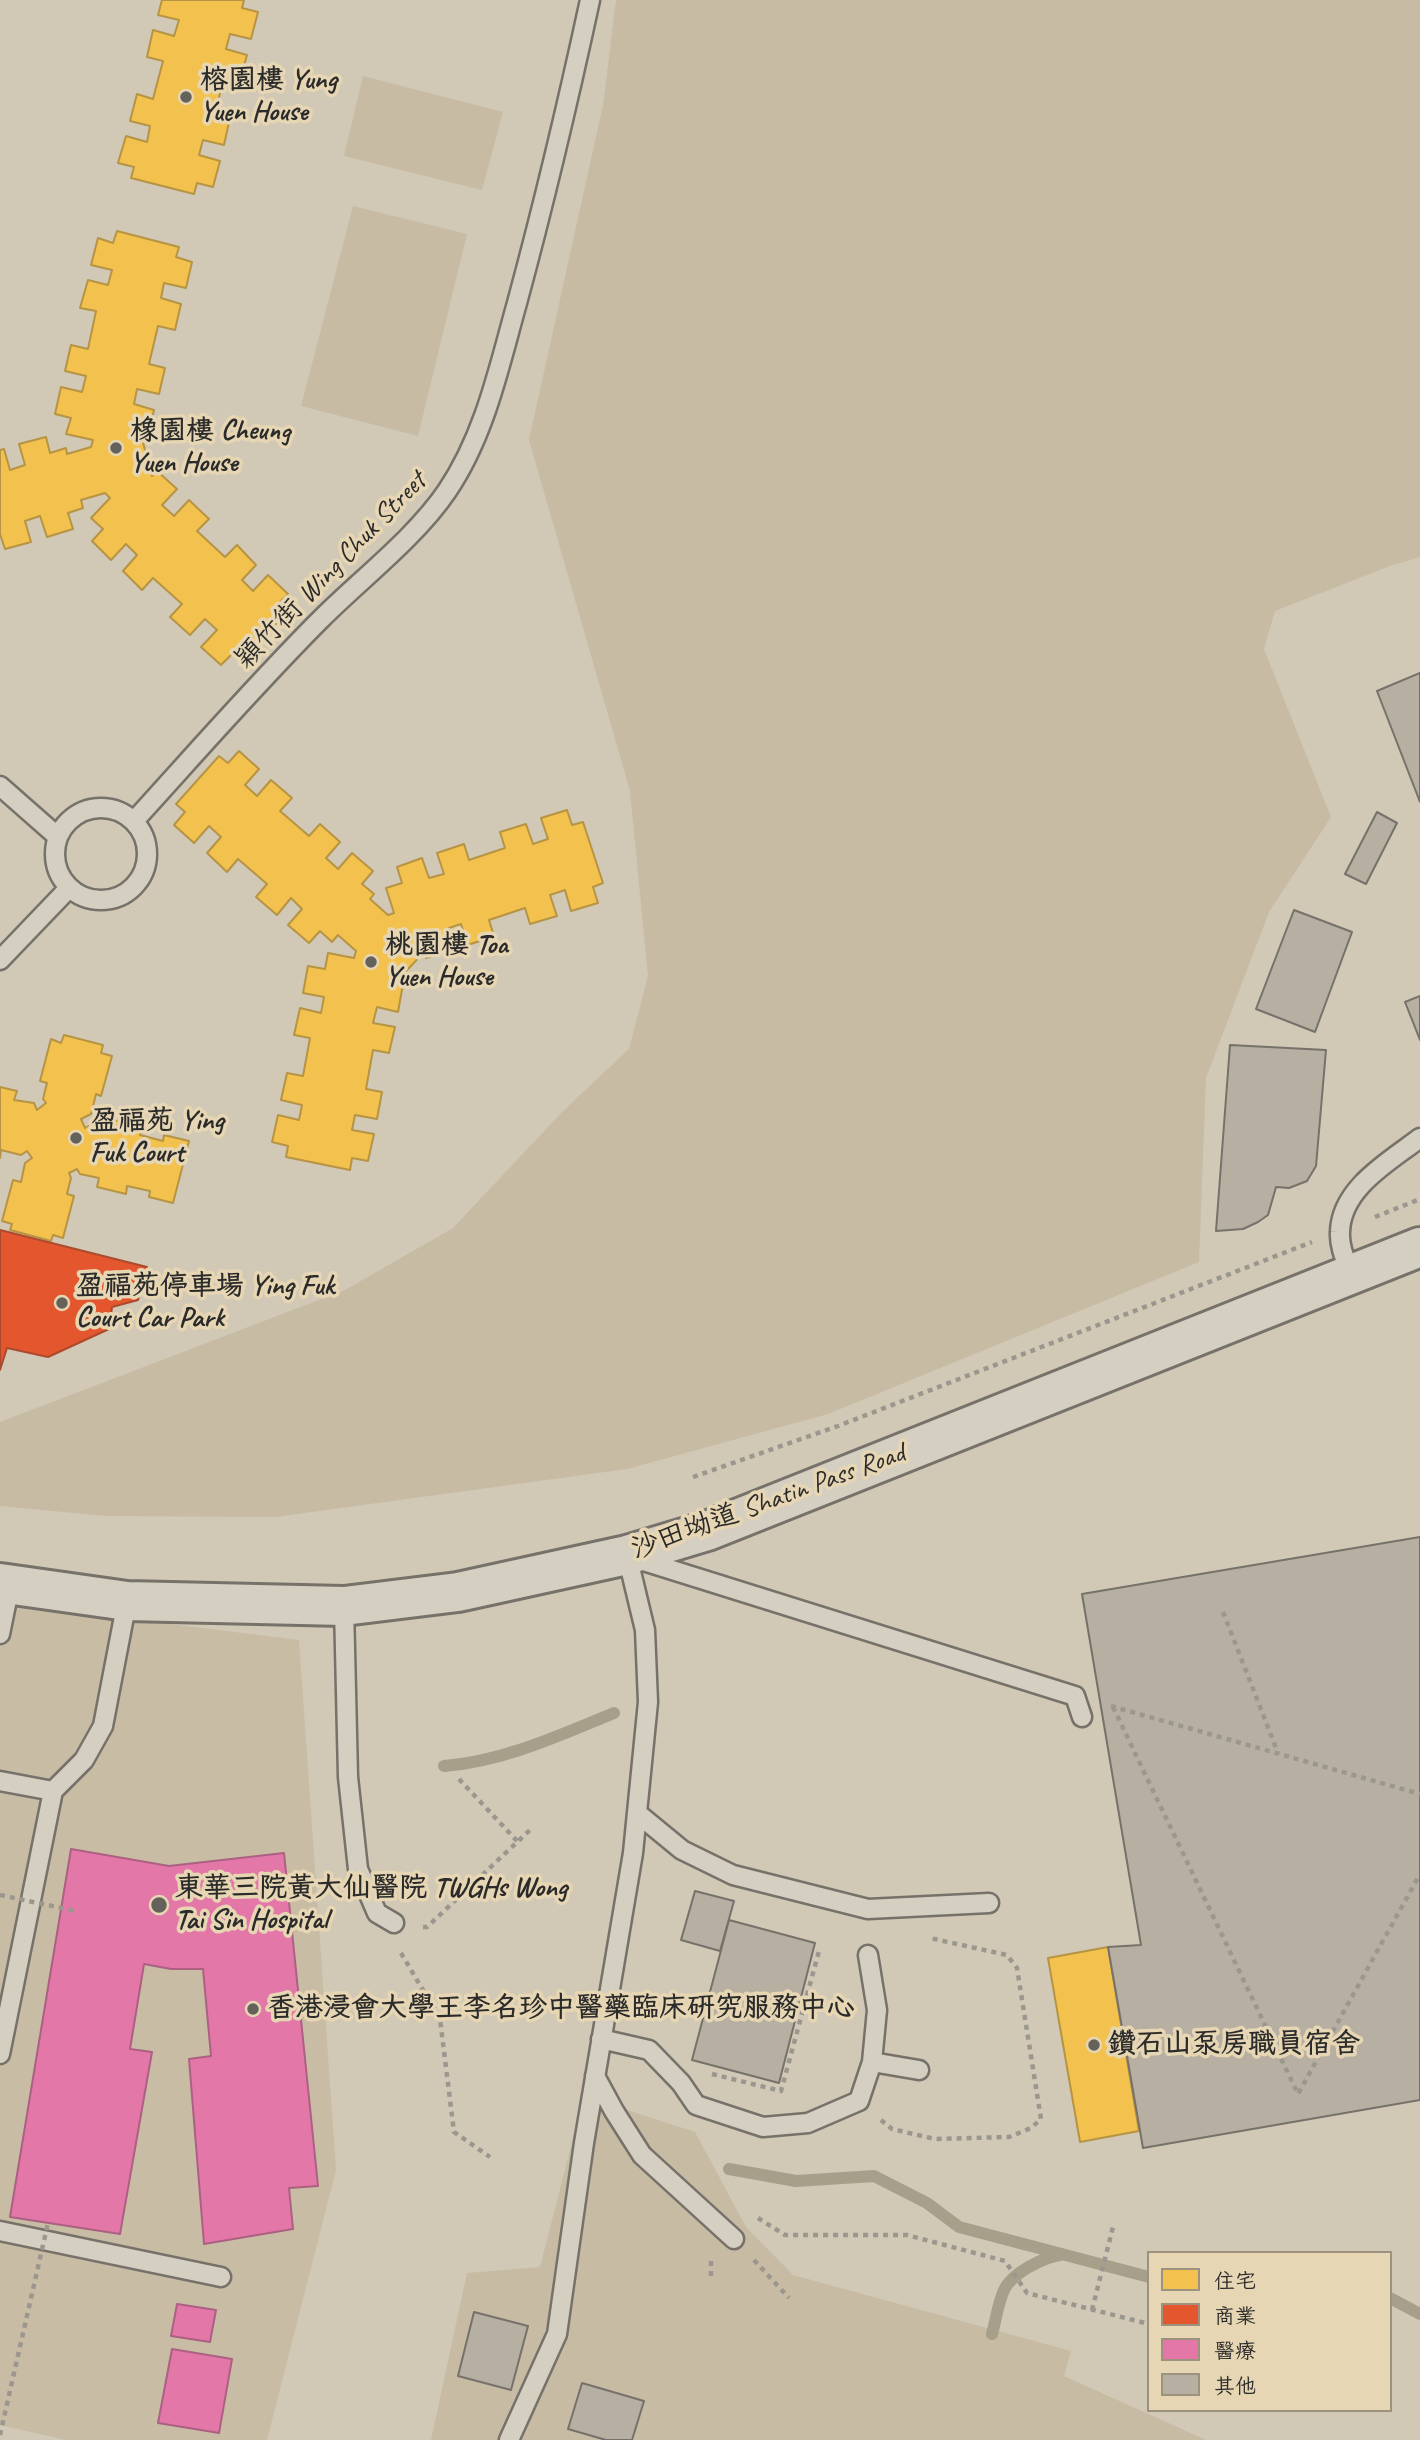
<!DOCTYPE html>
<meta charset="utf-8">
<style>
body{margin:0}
#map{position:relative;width:1420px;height:2440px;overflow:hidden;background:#d1c8b6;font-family:Caveat,"LXGW WenKai TC",sans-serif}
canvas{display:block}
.legend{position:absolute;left:1147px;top:2251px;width:245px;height:161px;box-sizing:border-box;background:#e7d6b3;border:2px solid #9c927d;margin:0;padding:9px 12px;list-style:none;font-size:21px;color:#2b2b2b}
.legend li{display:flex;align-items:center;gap:14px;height:35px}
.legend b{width:35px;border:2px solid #9c927d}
</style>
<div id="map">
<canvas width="1420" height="2440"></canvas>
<ul class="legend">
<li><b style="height:19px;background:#f2c14e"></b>住宅</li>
<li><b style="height:19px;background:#e4572e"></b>商業</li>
<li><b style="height:19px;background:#e377a8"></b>醫療</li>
<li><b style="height:19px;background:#b6afa2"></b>其他</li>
</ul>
</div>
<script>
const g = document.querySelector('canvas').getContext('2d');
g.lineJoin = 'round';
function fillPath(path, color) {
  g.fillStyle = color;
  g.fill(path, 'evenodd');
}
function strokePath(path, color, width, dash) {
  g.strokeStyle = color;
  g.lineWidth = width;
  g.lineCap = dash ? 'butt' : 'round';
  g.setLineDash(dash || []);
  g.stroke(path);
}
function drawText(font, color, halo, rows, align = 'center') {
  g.font = font + ' Caveat,"LXGW WenKai TC",sans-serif';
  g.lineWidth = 7;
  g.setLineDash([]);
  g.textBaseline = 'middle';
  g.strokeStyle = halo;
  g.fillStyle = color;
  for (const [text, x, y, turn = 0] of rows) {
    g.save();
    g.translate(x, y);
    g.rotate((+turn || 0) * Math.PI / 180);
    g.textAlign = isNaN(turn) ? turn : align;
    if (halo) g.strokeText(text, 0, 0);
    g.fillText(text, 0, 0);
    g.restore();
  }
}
fillPath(new Path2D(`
 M0,1603L299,1640L336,2170L267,2440H66L0,2425Z`), '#c8bca5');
fillPath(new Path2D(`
 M616,0H1420V557L1390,566L1275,611L1264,649L1331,817L1269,912L1206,1078L1199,1262L828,1414L627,1469L275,1517L105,1516L0,1506V1422L345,1290L453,1228L563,1111L629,1049L648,976L630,791L529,440L603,105Z
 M363,76L503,112L482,190L344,156Z
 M353,206L467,234L418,436L301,406Z
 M584,2096L695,2132L746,2227L793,2275L1071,2351L1064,2376L1206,2440H431L467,2273L540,2267Z`), '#c7bba4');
const homes = new Path2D(`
 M162,0H244L242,8L258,12L251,39L230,34L226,49L247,55L240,81L224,77L215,114L230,118L224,145L203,140L199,155L220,161L213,187L197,183L194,194L131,178L134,167L118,163L126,136L147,142L150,126L130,121L137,94L153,99L163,61L147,57L153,30L174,36L179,20L158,15Z
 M117,231L179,247L176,257L192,262L186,288L164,283L161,298L181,304L175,330L158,326L149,364L165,368L159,394L137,389L134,404L154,410L148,437L141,435L152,476L157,471L177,489L162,505L174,516L189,500L209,519L197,531L225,557L237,545L256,565L242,580L253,591L268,575L288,594L276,606L285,614L241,661L233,653L221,665L201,647L217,630L205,619L190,635L170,617L182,604L153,578L142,590L123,571L137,555L126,544L111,560L92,541L103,529L91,518L110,498L105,493L81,500L83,508L68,513L73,529L47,537L40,516L25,521L31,542L5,549L0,534V450L4,449L10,470L25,465L19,444L46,437L50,453L66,448L67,454L91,447L93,440L66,434L71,418L55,414L61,387L82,392L86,376L65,371L71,345L88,349L96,311L80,308L88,280L108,285L112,270L91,265L98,238L113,243Z
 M239,751L259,769L245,785L257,796L271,780L292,798L280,811L309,836L320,824L340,842L326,858L338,869L352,853L373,871L362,884L374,894L370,899L388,915L394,913L386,888L402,883L397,867L422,858L429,878L444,874L437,853L464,844L469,860L505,848L500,832L526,824L533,844L548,839L541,818L567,810L572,825L583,822L603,883L593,887L598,903L571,911L565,890L550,895L557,916L530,924L525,908L489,920L494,936L468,945L461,924L446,929L452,950L426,958L424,952L395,983L403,984L398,1012L377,1007L373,1023L395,1027L389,1053L373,1050L366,1089L382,1092L377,1119L355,1115L352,1130L374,1134L368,1161L352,1158L350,1170L286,1157L288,1146L272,1142L278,1115L299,1120L302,1105L281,1100L287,1073L303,1076L310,1038L294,1035L300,1008L321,1013L324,997L303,993L308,966L325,969L328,953L354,958L356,951L338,935L332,942L320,931L309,943L288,925L302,909L291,898L277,915L256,897L267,884L238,859L227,872L207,853L221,837L209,826L194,843L174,825L185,812L176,804L219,756L228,763Z
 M64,1035L103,1045L101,1053L112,1056L101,1096L96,1094L91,1114L81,1119L85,1128L92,1124L111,1129L114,1120L143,1127L140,1135L163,1141L164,1135L189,1141L173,1203L149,1197L150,1191L127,1186L126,1194L97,1187L99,1178L80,1174L77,1169L69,1173L71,1178L67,1194L74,1196L63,1238L53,1235L51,1241L10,1230L12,1224L2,1221L13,1180L21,1182L25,1163L32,1158L27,1151L21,1155L1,1150L0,1158V1087L17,1091L14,1100L34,1103L37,1110L46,1103L43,1099L47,1083L40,1081L51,1039L61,1043Z
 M1108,1947L1139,2131L1080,2142L1048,1958Z`);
fillPath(homes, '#f2c14e');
strokePath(homes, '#b69444', 2);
const shops = new Path2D(`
 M0,1230L147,1267L138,1300L112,1307L109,1329L48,1357L7,1348L0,1370Z`);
fillPath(shops, '#e4572e');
strokePath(shops, '#ac4a2d', 2);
const health = new Path2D(`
 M71,1849L169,1866L284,1853L318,2186L289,2188L293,2229L204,2244L189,2059L211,2056L203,1969H171L144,1964L130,2049L152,2052L120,2234L10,2217Z
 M177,2304L216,2310L210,2342L171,2336Z
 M172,2349L232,2359L219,2433L158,2423Z`);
fillPath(health, '#e377a8');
strokePath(health, '#ac6082', 2);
strokePath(new Path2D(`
 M444,1766C504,1761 558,1736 614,1713
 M729,2169L796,2181L874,2176L927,2203L959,2227L1149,2277
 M1390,2298L1420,2314
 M992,2334C996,2320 998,2303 1004,2290C1012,2273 1042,2258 1060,2255`), '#a89f8b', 12);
const building = new Path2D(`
 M1420,673V802L1377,691Z
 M1377,812L1397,823L1366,884L1345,874Z
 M1294,910L1352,932L1315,1032L1256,1009Z
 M1420,996V1040L1405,1002Z
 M1230,1045L1326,1050L1316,1166L1307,1181L1289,1188L1276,1187L1268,1215L1258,1222L1243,1229L1216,1231Z
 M1420,1537V2100L1143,2148L1108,1947L1141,1945L1082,1594Z
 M695,1891L734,1901L720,1951L681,1940Z
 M729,1920L815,1943L779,2083L692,2060Z
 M474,2312L528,2326L511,2390L458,2376Z
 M582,2383L644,2401L632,2440H606L568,2429Z`);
fillPath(building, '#b6afa2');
strokePath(building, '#76726a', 2);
const lane = new Path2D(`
 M0,786L58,837
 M55 854a46 46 0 1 1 92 0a46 46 0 1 1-92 0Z
 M134,821C196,753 256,684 321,619C361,579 416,537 447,491C485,435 499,367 517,303C544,203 568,102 590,0
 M0,960L69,888
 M1351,1274C1346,1261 1339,1247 1340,1232C1341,1188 1390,1161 1420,1138
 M637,1559L1075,1696L1082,1717
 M344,1606L348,1777L358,1869L377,1913L394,1923
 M0,1634L10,1585
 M0,1781L53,1791L84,1760L103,1726L127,1601
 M637,1813L682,1850L733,1875L868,1909L989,1903
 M601,2039L649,2050L681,2083L696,2105L763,2127L808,2123L859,2101L872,2062L877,2010L868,1955
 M0,2054L53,1791
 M872,2062L919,2070
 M595,2076L614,2111L642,2155L734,2239
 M0,2231L221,2277
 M509,2440L557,2334L584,2143L633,1853L648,1702L645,1630L627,1555`);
const secondary = new Path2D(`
 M0,1583L127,1601L344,1606L458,1592L627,1555L707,1531L1420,1247`);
strokePath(lane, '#76726a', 23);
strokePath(secondary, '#76726a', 44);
strokePath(new Path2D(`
 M1375,1217L1420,1199
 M693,1477L838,1426L1312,1242
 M1223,1612L1278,1753
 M1111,1706L1420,1794
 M1113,1707L1298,2094L1420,1874
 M459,1779L518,1842
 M423,1927H427L531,1829
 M401,1953L440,2019L454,2132L490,2157
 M712,2074L781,2091L819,1951
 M881,2120L892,2129L935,2139L1009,2137L1031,2128L1041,2119L1017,1968L1007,1955L930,1938
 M758,2218L785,2235H907L1005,2261L1027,2293L1149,2324
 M754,2260L789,2298
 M711,2276V2260
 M1092,2310L1114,2223`), '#9b978e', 4.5, [5, 5]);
strokePath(lane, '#d5cfc2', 18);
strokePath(secondary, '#d5cfc2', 38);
strokePath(new Path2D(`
 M0,1895L76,1911
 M0,2435L48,2223`), '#9b978e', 4.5, [5, 5]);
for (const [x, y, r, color] of [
 [186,97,7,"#65625c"],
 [116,448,7,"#65625c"],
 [371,962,7,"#65625c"],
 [76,1138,7,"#65625c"],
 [62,1303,7,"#65625c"],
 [159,1905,9,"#65625c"],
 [253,2009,7,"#65625c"],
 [1094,2045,7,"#65625c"]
]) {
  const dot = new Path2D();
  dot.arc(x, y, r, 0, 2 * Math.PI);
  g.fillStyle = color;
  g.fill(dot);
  strokePath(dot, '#e7d6b3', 2.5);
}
drawText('bold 28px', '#2b2b2b', '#e7d6b3', [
 ["榕園樓 Yung",200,81],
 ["Yuen House",200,113],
 ["橡園樓 Cheung",130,432],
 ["Yuen House",130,464],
 ["桃園樓 Toa",385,946],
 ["Yuen House",385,978],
 ["盈福苑 Ying",90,1122],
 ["Fuk Court",90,1154],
 ["盈福苑停車場 Ying Fuk",76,1287],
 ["Court Car Park",76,1319],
 ["東華三院黃大仙醫院 TWGHs Wong",175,1889],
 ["Tai Sin Hospital",175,1921],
 ["香港浸會大學王李名珍中醫藥臨床研究服務中心",267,2009],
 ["鑽石山泵房職員宿舍",1108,2045]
], 'left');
drawText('28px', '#2b2b2b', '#e7d6b3', [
 ["穎竹街 Wing Chuk Street",331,571,-46],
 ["沙田坳道 Shatin Pass Road",768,1502,-20]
]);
</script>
